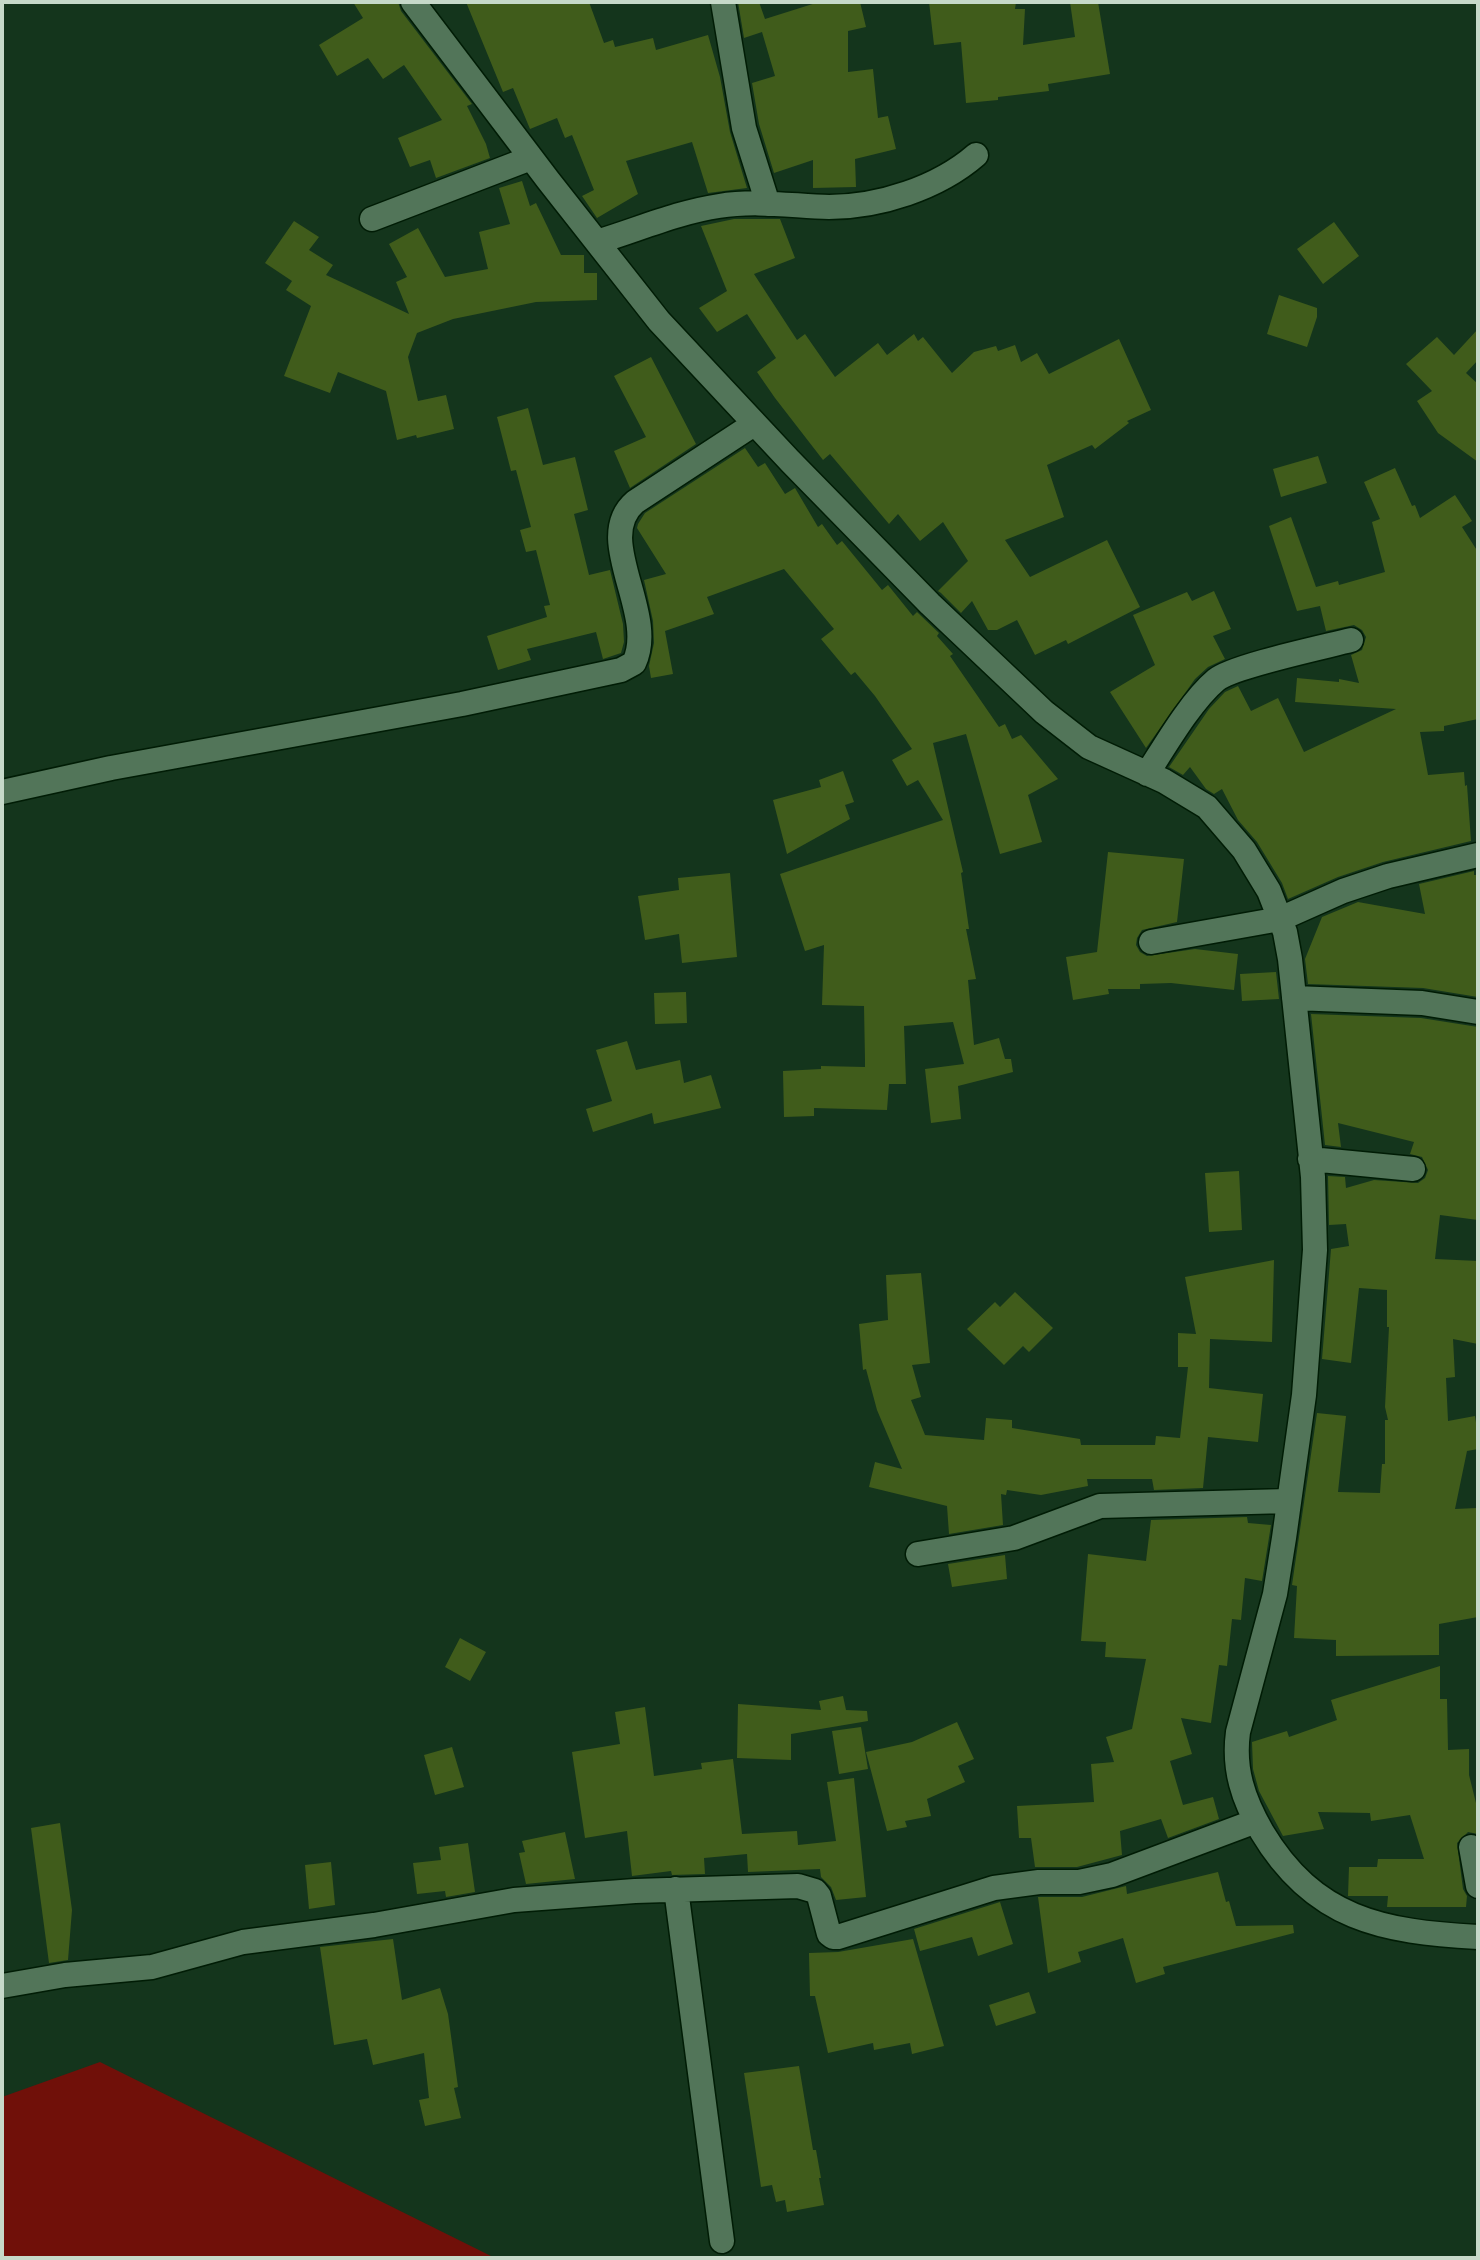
<!DOCTYPE html>
<style>
body{margin:0}
#map{position:relative;width:1480px;height:2260px;overflow:hidden;background:#14351c;font-family:Montserrat,sans-serif}
canvas{display:block}
.frame{position:absolute;inset:0;border:4px solid #c6d9c9;pointer-events:none}
</style>
<div id="map">
<canvas width="1480" height="2260"></canvas>
<div class="frame"></div>
</div>
<script>
const g = document.querySelector('canvas').getContext('2d');
g.lineJoin = 'round';
function fillPath(path, color) {
  g.fillStyle = color;
  g.fill(path, 'evenodd');
}
function strokePath(path, color, width, dash) {
  g.strokeStyle = color;
  g.lineWidth = width;
  g.lineCap = dash ? 'butt' : 'round';
  g.setLineDash(dash || []);
  g.stroke(path);
}
fillPath(new Path2D(`
 M100,2062L495,2258H2V2097Z`), '#701009');
fillPath(new Path2D(`
 M353,2H398L401,11L472,104L467,106L486,144L490,158L436,178L430,160L410,167L398,138L442,120L404,65L383,79L368,58L337,76L319,45L363,18Z
 M466,2H589L604,43L613,40L615,47L653,38L656,50L708,35L720,77L730,132L747,188L708,193L692,142L626,161L638,194L597,218L582,196L594,190L572,135L565,138L557,118L530,129L513,88L503,92Z
 M738,2H759L765,19L819,2H860L866,27L848,31V72L873,69L878,118L888,116L896,149L855,159L856,187L813,188V160L774,173L759,124L752,83L775,76L762,32L744,38Z
 M929,2H1016L1015,9H1025L1023,45L1075,37L1070,2H1098L1110,74L1048,84L1049,91L998,97V100L966,103L961,42L934,45Z
 M522,181L530,206L536,203L561,255H584V273H597V300L536,302L453,319L417,333L408,357L418,401L446,395L454,429L417,438L416,435L397,440L386,391L338,372L330,393L284,376L311,306L286,290L292,281L265,263L294,221L319,237L309,250L333,265L326,275L409,314L396,282L407,277L389,244L418,228L445,277L488,269L479,232L510,224L499,188Z
 M734,219H780L795,258L754,274L797,340L805,334L835,377L878,343L887,355L914,334L918,341L923,337L952,373L974,352L996,346L998,351L1015,345L1021,362L1037,353L1049,374L1119,339L1151,410L1127,421L1129,423L1095,449L1092,445L1047,465L1064,517L1005,540L1030,577L1107,540L1140,607L1068,644L1066,640L1035,655L1017,620L997,630H988L972,601L961,613L941,593L938,591L968,561L943,522L920,541L898,514L889,524L830,454L823,460L775,398L757,372L776,358L747,314L717,332L699,308L727,291L701,226Z
 M1334,222L1359,256L1323,284L1297,249Z
 M1279,295L1317,308V317L1307,347L1267,334Z
 M1478,329V360L1466,373L1478,384V462L1438,433L1417,401L1432,391L1406,364L1437,337L1454,355Z
 M651,357L696,444L630,488L614,451L646,437L614,376Z
 M528,408L543,465L575,457L588,510L574,514L589,575L610,570L623,624L624,642L621,653L603,659L596,632L527,649L531,660L498,670L487,636L547,617L544,606L550,605L536,550L526,552L520,530L531,527L516,470L511,471L497,417Z
 M745,448L758,467L765,463L785,494L795,488L818,527L822,524L837,545L842,541L882,590L888,585L913,616L917,612L939,633L937,636L953,654L950,656L999,727L1005,724L1012,739L1021,735L1058,779L1028,795L1042,842L1000,854L966,734L933,743L963,872L961,873L969,929H966L976,979L968,980L974,1045L999,1038L1005,1059H1011L1013,1072L958,1086L961,1119L931,1123L925,1069L964,1064L953,1022L904,1026L906,1084H889L887,1110L814,1108V1116L784,1117L783,1071L821,1069V1066L865,1067V1060L864,1006L822,1005L824,945L805,951L780,874L943,820L918,780L907,786L892,760L912,749L875,696L855,672L851,675L821,639L834,629L784,569L707,597L714,614L665,631L673,674L651,678L649,666L654,643L653,621L644,580L666,574L637,528L638,524L645,513Z
 M1318,456L1327,483L1281,497L1273,469Z
 M1395,468L1412,506L1415,505L1420,518L1455,495L1472,521L1462,527L1478,552V719L1444,726V731L1420,732L1428,775L1464,772L1465,786L1467,785L1471,841L1383,862L1338,877L1288,899L1282,883L1257,842L1238,820L1222,789L1214,794L1206,789L1190,767L1183,775L1169,767L1209,709L1225,692L1238,686L1251,711L1278,698L1304,752L1396,709L1295,702L1297,678L1339,682V679L1359,683L1351,655L1362,650L1366,637L1362,630L1354,625L1326,631L1320,606L1297,611L1269,526L1291,517L1316,587L1338,581L1339,585L1385,572L1372,522L1380,519L1364,482Z
 M1214,591L1231,629L1213,636L1225,659L1208,667L1195,679L1146,748L1110,692L1155,665L1133,615L1187,592L1192,601Z
 M843,771L854,802L845,805L850,819L787,854L773,800L821,787L819,780Z
 M1108,852L1184,859L1177,922L1142,930L1137,938L1136,945L1140,952L1147,956L1195,949L1238,954L1234,990L1171,983L1140,984V989H1108L1109,994L1073,1000L1066,957L1097,952Z
 M1474,871V875H1478V997L1423,988L1308,984L1305,959L1322,917L1358,902L1425,914L1419,884Z
 M730,873L737,957L682,963L679,934L645,940L638,896L679,890L678,878Z
 M1276,972L1279,999L1242,1001L1240,974Z
 M686,992L687,1023L655,1024L654,993Z
 M1311,1014L1421,1018L1478,1027V1220L1440,1215L1435,1259L1478,1261V1344L1453,1339L1455,1377L1446,1378L1448,1421L1475,1416L1478,1436V1449L1467,1451L1455,1509L1477,1508L1478,1617L1439,1624V1655L1336,1656V1640L1294,1638L1297,1586L1292,1585L1317,1413L1346,1416L1338,1492L1380,1493L1382,1464H1385V1420H1388L1385,1407L1389,1327H1387V1290L1359,1288L1351,1363L1322,1359L1331,1249L1349,1246L1346,1224L1329,1225L1328,1176L1345,1177L1346,1188L1374,1180L1418,1183L1425,1178L1428,1170L1422,1157L1410,1154L1414,1142L1338,1123L1341,1147L1325,1145Z
 M627,1041L636,1070L680,1060L684,1083L711,1075L721,1108L654,1124L652,1113L593,1132L586,1109L612,1101L596,1050Z
 M1239,1171L1242,1230L1209,1232L1205,1173Z
 M1274,1260L1272,1342L1210,1339L1209,1388L1263,1394L1258,1442L1208,1437L1203,1488L1154,1490L1152,1479H1087L1088,1486L1041,1495L1007,1490L1006,1495L1001,1494L1003,1525L949,1534L947,1506L869,1487L875,1462L902,1469L877,1410L866,1369L863,1370L859,1324L888,1320L886,1275L921,1273L930,1363L912,1365L921,1397L911,1400L925,1435L984,1440L986,1418L1012,1420V1428L1080,1439L1081,1445H1155L1156,1436L1180,1438L1188,1367H1178V1333L1196,1334L1185,1277Z
 M1015,1292L1053,1328L1029,1352L1023,1346L1004,1365L967,1329L995,1302L1000,1307Z
 M1247,1517L1248,1523L1271,1525L1262,1581L1245,1578L1241,1620L1232,1619L1227,1666L1219,1665L1211,1723L1181,1718L1192,1754L1170,1761L1183,1805L1213,1797L1219,1819L1168,1838L1161,1819L1120,1831L1122,1855L1077,1867H1035L1031,1838H1019L1017,1806L1094,1802L1091,1764L1114,1762L1106,1737L1132,1729L1146,1659L1105,1657L1106,1642L1081,1641L1088,1554L1146,1561L1151,1520Z
 M1005,1555L1007,1579L952,1587L948,1564Z
 M460,1638L486,1652L470,1681L445,1667Z
 M1440,1666V1699H1447L1448,1750L1469,1749V1775L1478,1811V1834L1468,1832L1457,1843L1463,1889L1467,1896L1466,1907H1387L1388,1896H1348L1349,1867H1377L1378,1859H1424L1410,1815L1371,1821L1370,1813L1318,1812L1324,1829L1283,1836L1259,1791L1253,1769L1252,1742L1287,1731L1289,1737L1337,1720L1331,1700Z
 M843,1696L846,1710L867,1711L868,1721L791,1734V1760L737,1758L738,1704L821,1710L819,1701Z
 M645,1707L654,1776L702,1769L701,1763L733,1759L742,1834L797,1831L798,1845L836,1841L827,1782L854,1778L866,1897L836,1900L831,1887L821,1877L820,1869L748,1872L747,1854L704,1858L705,1874L672,1875L671,1871L632,1876L627,1831L585,1838L572,1752L620,1744L615,1712Z
 M957,1722L974,1759L958,1766L965,1782L927,1799L931,1816L905,1821L907,1827L887,1831L866,1752L912,1742Z
 M861,1727L868,1769L839,1774L832,1731Z
 M452,1747L464,1787L435,1795L424,1755Z
 M60,1823L72,1910L68,1960L49,1963L31,1828Z
 M565,1832L575,1879L526,1884L519,1853L525,1852L522,1841Z
 M468,1843L475,1892L446,1897L445,1891L417,1894L413,1863L441,1860L439,1847Z
 M331,1862L335,1905L309,1909L305,1865Z
 M1218,1872L1226,1902L1229,1901L1236,1926L1293,1925L1294,1933L1163,1967L1165,1974L1136,1983L1123,1938L1078,1952L1081,1962L1048,1973L1038,1897H1082L1126,1886L1127,1894Z
 M1000,1902L1013,1944L978,1956L972,1937L920,1951L914,1929Z
 M393,1939L402,2000L440,1988L448,2014L458,2087L454,2088L461,2118L425,2126L419,2100L429,2098L424,2053L373,2065L367,2039L334,2045L320,1947Z
 M913,1939L944,2046L912,2054L910,2043L874,2050L873,2043L828,2053L815,1996H810L809,1953L838,1952Z
 M1029,1992L1036,2013L996,2026L989,2005Z
 M799,2066L813,2150H816L821,2178H819L824,2205L787,2212L785,2200L776,2202L772,2185L761,2187L744,2073Z`), '#405c1b');
const minor = new Path2D(`
 M413,2L548,180L659,321L790,461L930,604L1044,712L1089,747L1164,781L1207,807L1244,850L1269,891L1285,932L1290,959L1313,1177L1315,1250L1304,1395L1284,1538L1275,1594L1238,1732C1233,1769 1243,1799 1262,1832C1314,1919 1382,1932 1478,1937
 M723,2L744,128L768,204
 M372,219L531,158
 M597,242C637,230 678,212 719,206C756,200 793,206 829,207C879,207 938,188 976,155
 M1147,774C1165,746 1191,701 1216,680C1233,666 1324,647 1351,640
 M2,792L111,768L462,704L621,670L634,663C658,613 592,539 635,502L754,424
 M1151,942L1280,919L1343,891L1388,876L1478,855
 M1294,998L1422,1003L1478,1012
 M1310,1159L1413,1169
 M918,1554L1014,1538L1100,1506L1288,1501
 M1471,1847L1478,1886
 M676,1889L722,2241
 M2,1986L65,1975L152,1967L243,1942L374,1925L514,1900L635,1891L798,1886L815,1891L819,1896L829,1934L833,1937H838L994,1888L1039,1882H1079L1112,1875L1256,1821`);
strokePath(minor, '#001c05', 27);
strokePath(minor, '#527559', 24);
</script>
